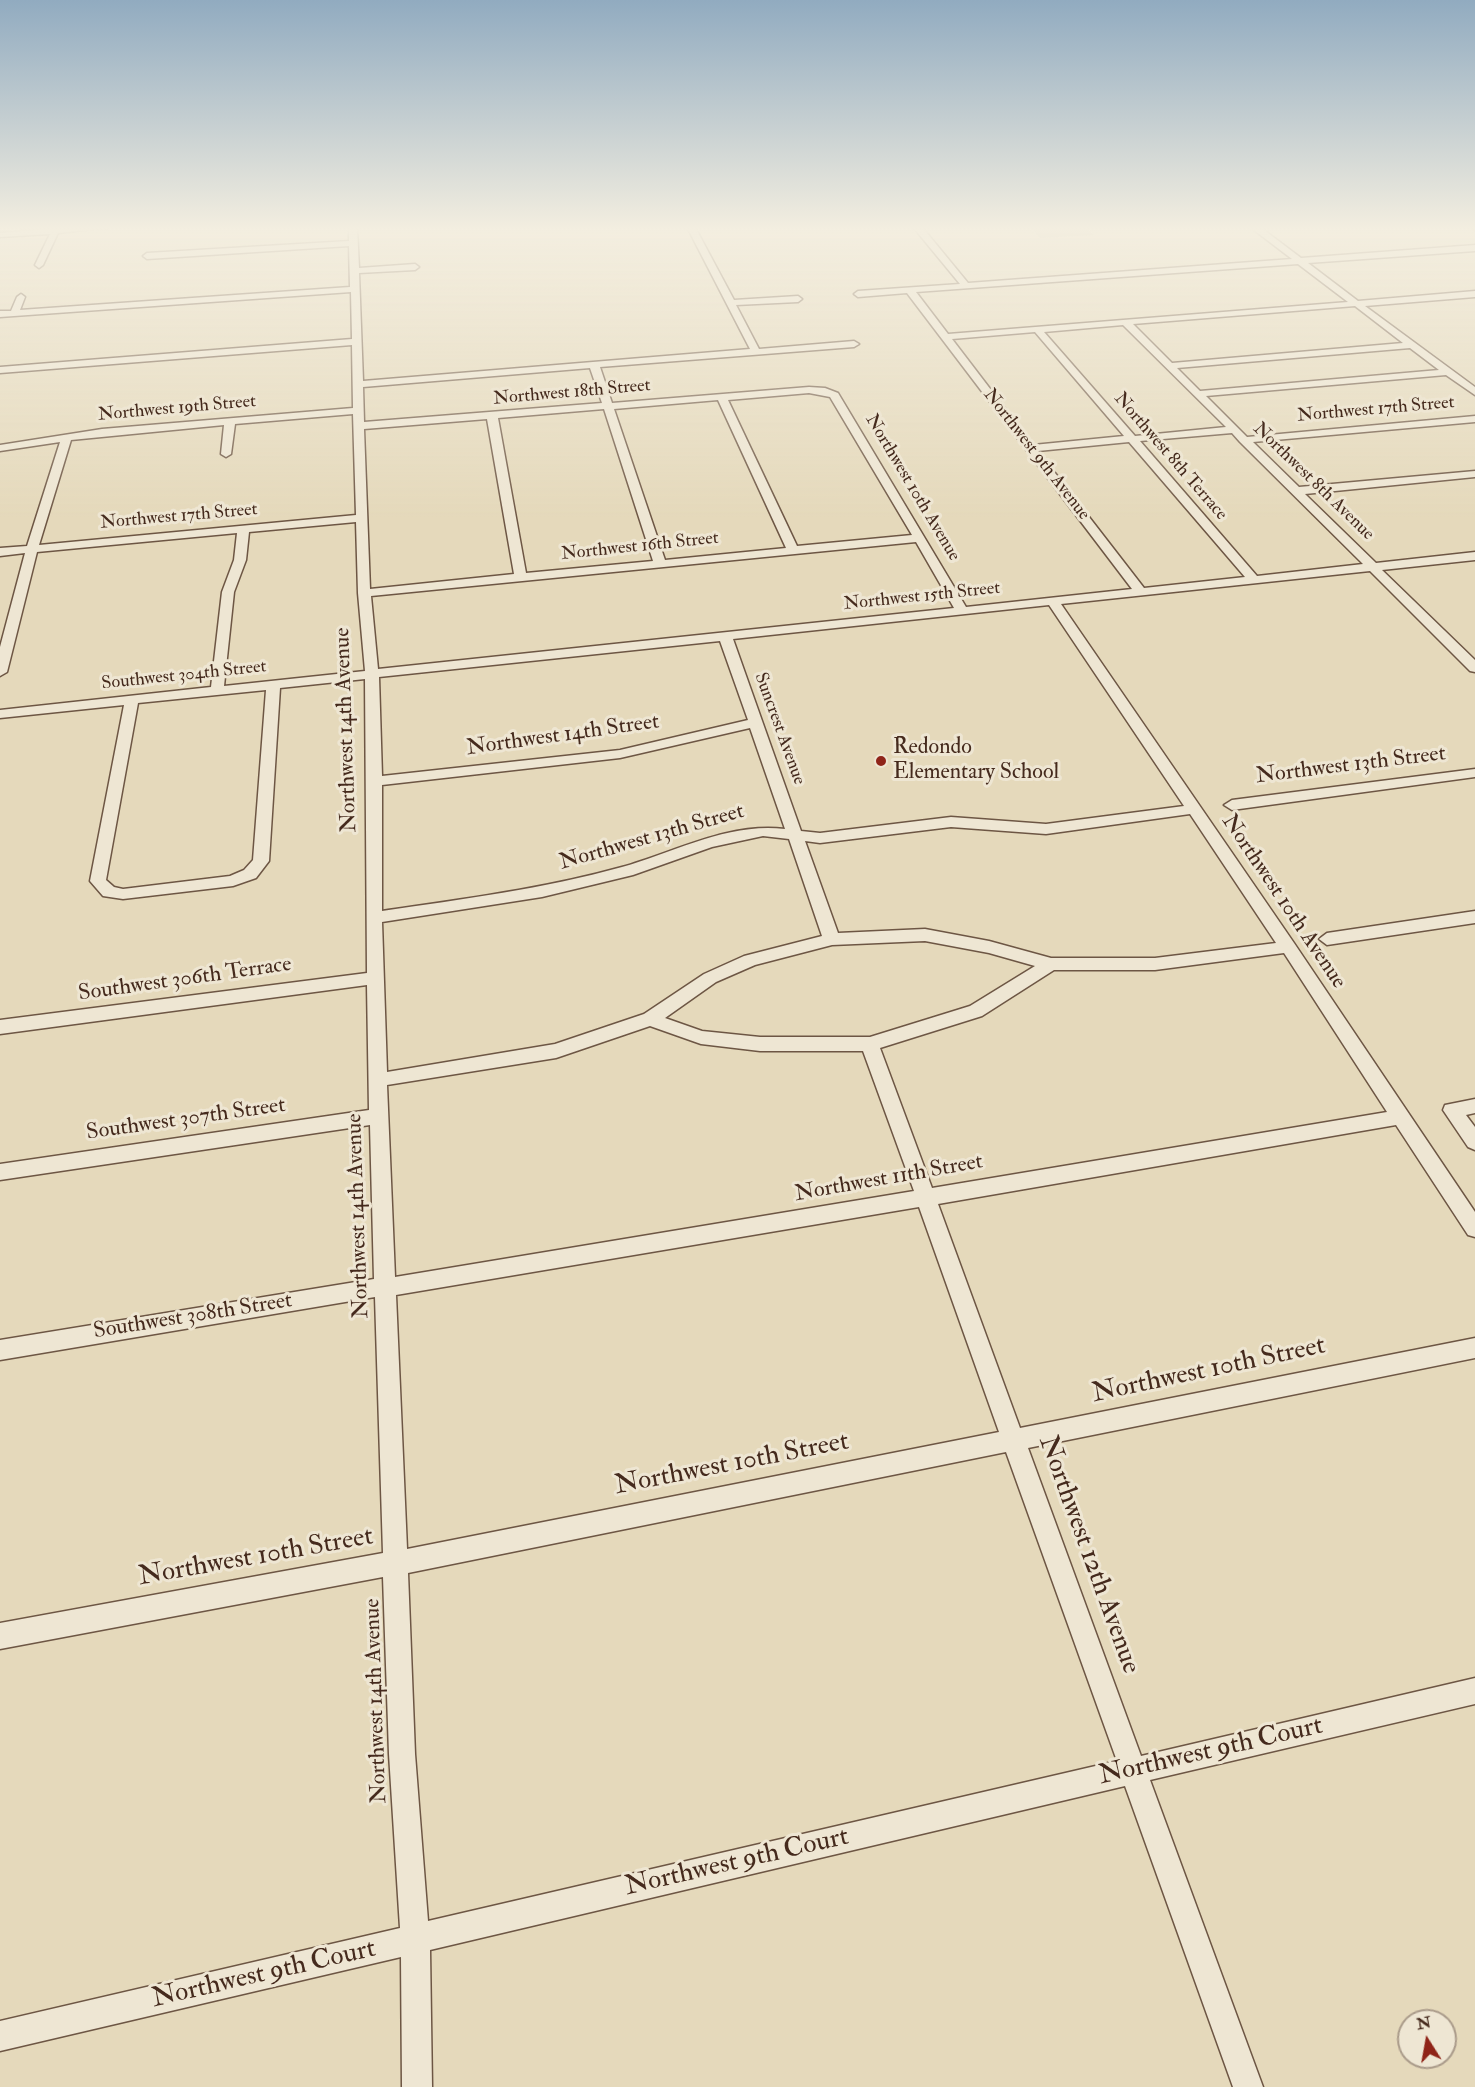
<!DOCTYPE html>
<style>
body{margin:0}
#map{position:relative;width:1475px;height:2087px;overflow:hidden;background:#e5d9bb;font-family:"IM FELL Double Pica",serif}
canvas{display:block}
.north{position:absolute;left:1397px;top:2009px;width:60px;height:60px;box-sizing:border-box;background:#eee6d3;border:2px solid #aa9b8a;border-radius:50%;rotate:349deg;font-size:16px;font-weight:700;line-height:24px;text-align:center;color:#452a1d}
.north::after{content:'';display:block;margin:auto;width:21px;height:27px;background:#8f2418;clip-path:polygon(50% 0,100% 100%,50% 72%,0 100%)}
</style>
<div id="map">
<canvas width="1475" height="2087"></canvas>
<div class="north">N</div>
</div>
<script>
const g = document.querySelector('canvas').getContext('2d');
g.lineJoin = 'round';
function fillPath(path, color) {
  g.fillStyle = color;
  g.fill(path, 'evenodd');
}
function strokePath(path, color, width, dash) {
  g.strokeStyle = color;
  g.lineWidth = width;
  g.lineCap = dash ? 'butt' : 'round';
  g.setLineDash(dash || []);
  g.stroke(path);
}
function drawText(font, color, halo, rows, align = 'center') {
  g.font = font + ' "IM FELL Double Pica",serif';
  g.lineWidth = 6;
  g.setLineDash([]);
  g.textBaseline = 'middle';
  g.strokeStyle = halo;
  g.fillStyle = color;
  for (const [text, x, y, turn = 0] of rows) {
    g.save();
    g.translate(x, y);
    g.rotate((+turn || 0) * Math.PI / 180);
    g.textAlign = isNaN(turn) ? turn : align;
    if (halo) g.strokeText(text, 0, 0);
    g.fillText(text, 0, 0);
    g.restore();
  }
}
fillPath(new Path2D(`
 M1029,227H1086L1094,235L1040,238Z`), '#cabba0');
const minor = new Path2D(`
 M70,227H114L58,233L43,265L39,268L35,265L50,234L0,237V233Z
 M349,227H357L359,268L415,264L419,267L415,270L359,273L363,381L750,349L687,227H695L734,300L798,296L802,299L798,302L736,305L759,349L854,341L859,344L854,347L600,367L612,403L809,387L825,388L838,393L966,607L1132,589L907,293L858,297L854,294L858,291L960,284L913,227H922L968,283L1292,259L1250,227H1260L1301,258L1475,245V251L1308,263L1358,301L1475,291V297L1365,306L1475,387V395L1446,375L1206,396L1247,437L1475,416V422L1253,442L1299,487L1475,471V477L1305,494L1376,563L1475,552V560L1382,570L1475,660V672L1470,671L1370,571L1061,604L1294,943L1475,1212V1237L1468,1235L1396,1125L938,1204L1020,1428L1475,1338V1358L1028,1448L1141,1756L1475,1678V1704L1150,1780L1263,2087H1233L1125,1786L430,1950L432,2087H402L401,1957L0,2051V2021L400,1928L389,1754L383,1577L0,1649V1623L383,1553L375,1297L0,1360V1340L374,1279L370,1125L0,1180V1164L369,1110L367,985L0,1034V1020L367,973L365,679L280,688L269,861L256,878L233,886L123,899L103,896L90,881L124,705L0,718V710L211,687L222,592L234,560L237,533L37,552L7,672L0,676V647L25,553L0,556V548L27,546L60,442L0,451V445L102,429L353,408L352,345L0,373V367L352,339L351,292L0,317V311H11L17,297L21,294L25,297L20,310L350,287L349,246L147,259L143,256L147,253L349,241ZM1298,264L1348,302L948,334L916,292ZM1355,306L1403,343L1172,363L1133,324ZM1123,325L1226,427L1135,436L1044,332ZM1035,332L1124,436L1033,445L952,339ZM1410,348L1439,370L1200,391L1177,368ZM590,368L602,403L364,422L363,387ZM809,393L830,397L912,535L797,546L728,400ZM718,400L786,548L665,560L614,409ZM604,409L653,561L526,573L498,418ZM353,414L356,515L39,545L71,440L224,425L221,454L226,457L231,454L235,424ZM487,419L514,574L370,589L364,429ZM1232,433L1240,442L1363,564L1257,576L1140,441ZM1129,442L1245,577L1144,588L1038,451ZM356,522L358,593L365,671L224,686L234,592L246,560L249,532ZM916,542L954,608L378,669L371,596ZM1049,605L1184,806L1046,824L951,817L820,833L801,831L733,639ZM720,641L748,720L620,750L382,776L379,677ZM266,690L253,860L244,870L230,876L123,889L114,887L106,880L138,703ZM750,728L785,829C729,822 675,852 622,867C543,889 463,899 382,911V785L620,758ZM1190,814L1276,943L1155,958H1051L989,941L925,929L838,933L805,841L820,843L951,827L1046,834ZM763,836L789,839L822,936L744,956L704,974L644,1014L555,1044L387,1072L382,922L542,897L633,875L712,847ZM925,941L989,953L1035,966L970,1006L870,1037H760L702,1031L665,1018L716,982L755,965L832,945ZM1284,953L1387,1112L932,1188L880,1048L982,1016L1054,970H1155ZM650,1026L701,1044L760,1051H863L914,1191L395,1277L387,1085L556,1058ZM919,1207L999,1432L407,1549L396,1295ZM1006,1452L1117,1761L428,1921L415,1754L408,1573Z
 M1470,227H1475V230Z
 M1475,769V777L1232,810L1224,805L1232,800Z
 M1475,911V923L1327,945L1319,939L1327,933Z
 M1475,1099V1113L1466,1115L1475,1127V1150L1468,1147L1443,1110L1445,1105Z`);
strokePath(minor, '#6d5644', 3);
fillPath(minor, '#eee6d3');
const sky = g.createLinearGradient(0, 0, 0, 520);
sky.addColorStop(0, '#91abc0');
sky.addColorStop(0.44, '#f3eee0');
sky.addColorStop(1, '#f3eee000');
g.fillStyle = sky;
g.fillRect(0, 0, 1475, 520);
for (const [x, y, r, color] of [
 [881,761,6,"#8f2418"]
]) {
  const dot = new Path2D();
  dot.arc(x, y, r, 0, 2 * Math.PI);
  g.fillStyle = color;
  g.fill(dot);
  strokePath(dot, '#eee6d3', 2);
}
drawText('18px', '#452a1d', '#eee6d3', [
 ["Northwest 18th Street",572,393,-5],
 ["Northwest 19th Street",177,409,-5],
 ["Northwest 17th Street",1376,410,-5],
 ["Northwest 9th Avenue",1036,455,52],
 ["Northwest 8th Terrace",1170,457,49],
 ["Northwest 8th Avenue",1313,482,44],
 ["Northwest 10th Avenue",912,488,59],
 ["Northwest 17th Street",179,517,-5],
 ["Northwest 16th Street",640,547,-6],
 ["Northwest 15th Street",922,597,-6],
 ["Southwest 304th Street",184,676,-6],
 ["Suncrest Avenue",779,729,70]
]);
drawText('22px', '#452a1d', '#eee6d3', [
 ["Northwest 14th Avenue",347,730,-92],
 ["Northwest 14th Street",563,736,-8],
 ["Northwest 13th Street",1351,766,-7],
 ["Northwest 13th Street",652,838,-16],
 ["Northwest 10th Avenue",1283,902,56],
 ["Southwest 306th Terrace",185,980,-8],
 ["Southwest 307th Street",186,1120,-8],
 ["Northwest 11th Street",889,1179,-10],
 ["Northwest 14th Avenue",359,1216,-92],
 ["Southwest 308th Street",193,1317,-9],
 ["Northwest 14th Avenue",377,1701,-92]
]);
drawText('22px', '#452a1d', '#eee6d3', [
 ["Redondo",893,748],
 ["Elementary School",893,773]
], 'left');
drawText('27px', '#452a1d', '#eee6d3', [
 ["Northwest 10th Street",1209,1371,-12],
 ["Northwest 10th Street",732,1465,-11],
 ["Northwest 12th Avenue",1088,1555,70],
 ["Northwest 10th Street",256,1558,-10],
 ["Northwest 9th Court",1211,1752,-13],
 ["Northwest 9th Court",737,1863,-13],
 ["Northwest 9th Court",264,1975,-13]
]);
</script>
